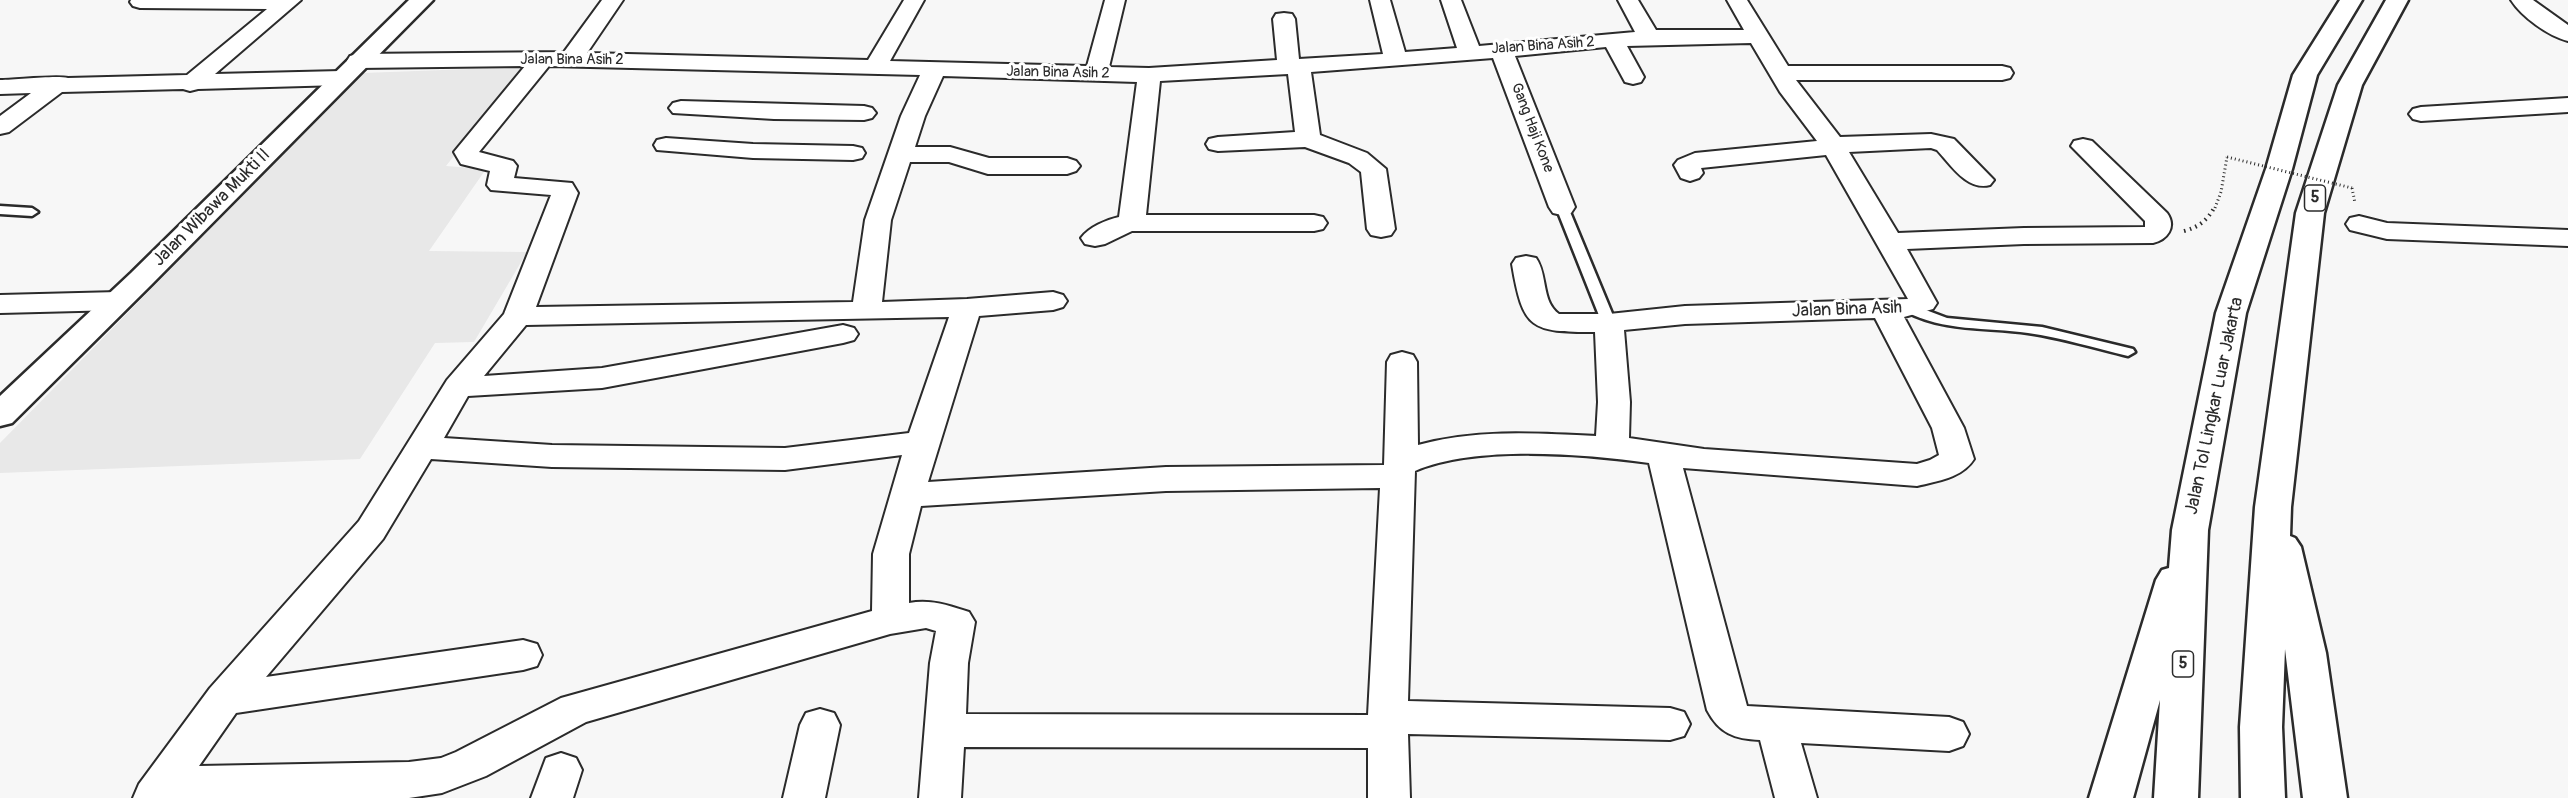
<!DOCTYPE html>
<style>
body{margin:0}
canvas{display:block;background:#f7f7f7}
</style>
<canvas width="2568" height="798"></canvas>
<script>
const g = document.querySelector('canvas').getContext('2d');
g.lineJoin = 'round';
function fillPath(path, color) {
  g.fillStyle = color;
  g.fill(path, 'evenodd');
}
function strokePath(path, color, width, dash) {
  g.strokeStyle = color;
  g.lineWidth = width;
  g.lineCap = dash ? 'butt' : 'round';
  g.setLineDash(dash || []);
  g.stroke(path);
}
function drawText(font, color, halo, rows, align = 'center') {
  g.font = font + ' Pangolin,sans-serif';
  g.lineWidth = 6;
  g.setLineDash([]);
  g.textBaseline = 'middle';
  g.strokeStyle = halo;
  g.fillStyle = color;
  for (const [text, x, y, turn = 0] of rows) {
    g.save();
    g.translate(x, y);
    g.rotate((+turn || 0) * Math.PI / 180);
    g.textAlign = isNaN(turn) ? turn : align;
    if (halo) g.strokeText(text, 0, 0);
    g.fillText(text, 0, 0);
    g.restore();
  }
}
fillPath(new Path2D(`
 M524,67L446,166L486,169L429,251L527,252L474,342L435,343L360,459L0,473V443L363,73Z`), '#e8e8e8');
const service = new Path2D(`
 M1562,203L1568,207L1616,323L1614,326L1609,327L1602,323L1556,207Z
 M0,206L32,208L38,212L32,216L0,214Z
 M1910,304L1947,318L2042,327L2133,349L2135,352L2128,356C2095,348 2062,338 2028,333C1986,327 1944,332 1905,311L1903,308Z`);
const minor = new Path2D(`
 M131,0H301L215,74L341,71L349,73L353,78L349,83L341,85L198,89L190,91L183,89L62,92L9,132L0,134V116L31,93L0,94V80C16,80 56,75 68,78L187,75L267,9L140,8L133,6L130,2Z
 M602,0H623L587,53L868,60L904,0H924L890,61L1087,66L1105,0H1125L1109,67L1149,68L1277,60L1273,19L1276,14L1284,13L1292,14L1295,19L1299,59L1383,54L1370,0H1390L1405,52L1457,48L1441,0H1461L1479,46L1635,32L1618,0H1638L1656,30H1744L1727,0H1747L1788,66H2002L2010,68L2013,73L2010,78L2002,80H1796L1840,137L1931,134L1954,139L1994,180L1990,185C1967,191 1951,165 1937,150L1931,148L1849,152L1898,233L2024,228L2145,227V221L2071,146L2074,141L2083,139L2092,141L2167,213C2177,227 2167,240 2153,243L2024,244L1907,249L1937,303L1933,309L1904,317L1964,428L1974,459C1962,478 1938,481 1917,486L1683,468L1747,706L1949,717L1963,722L1969,734L1963,746L1949,751L1801,743L1817,798H1775L1760,740C1734,739 1719,733 1707,710L1649,463C1583,454 1476,445 1415,471L1408,701L1670,708L1684,712L1690,724L1684,736L1670,740L1408,734L1410,798H1368V748L964,747L961,798H919L930,663L936,631L926,628L890,634L586,722L486,776L442,793L409,798H133L139,784L210,688L359,521L447,380L504,314L551,195L491,190L487,185L490,171L461,164L454,152L525,66L358,68L350,66L347,61L350,56L358,54L564,52ZM1751,43L1780,92L1817,141L1695,153L1678,160L1674,165L1681,178L1690,181L1699,178L1703,173L1701,168L1826,155L1908,299L1685,306L1609,314H1559C1541,301 1548,275 1536,258L1526,256L1516,258L1512,264C1523,330 1531,332 1595,332L1598,402L1596,436C1536,433 1476,429 1418,445L1417,362L1413,355L1402,352L1391,355L1387,362L1384,465L1166,467L928,482L979,316L1053,310L1063,307L1067,301L1063,295L1053,292L967,299L882,302L891,220L910,162H949L988,174H1067L1076,171L1080,166L1076,161L1067,158H989L950,147H915L925,116L943,76L1137,82L1119,217C1106,220 1089,227 1081,238L1085,244L1095,246L1105,244L1132,231H1314L1323,229L1327,223L1323,217L1314,215H1146L1160,81L1288,74L1295,132L1218,137L1209,139L1206,144L1209,149L1218,151L1305,147L1349,163L1361,172L1367,229L1371,235L1381,237L1391,235L1395,229L1386,169L1367,153L1320,135L1311,72L1493,58L1549,207L1553,213L1562,215L1571,213L1575,207L1515,56L1606,47L1625,82L1633,84L1641,82L1644,77L1627,46ZM549,66L920,75L901,116L865,220L853,302L536,307L578,193L572,183L514,178L517,166L513,161L479,152ZM949,317L909,433L785,448L552,445L444,438L468,396L602,388L843,343L854,340L858,334L854,328L843,325L602,368L484,376L526,325ZM1875,318L1932,428L1939,455L1930,460L1917,464L1704,449L1629,438L1630,402L1624,330L1685,324ZM902,455L873,554L872,611L561,698L456,752L441,758L409,762L199,766L236,713L523,670L537,666L542,655L537,644L523,640L266,677L383,539L431,459L552,467L785,470ZM1380,488L1368,715L966,714L968,663L975,622L969,612C948,605 930,599 909,603V554L921,506L1166,491Z
 M2511,0H2533L2568,25V41C2548,36 2522,17 2511,0Z
 M2568,98V112L2421,121L2413,119L2409,114L2413,109L2421,107Z
 M681,101L864,106L872,108L876,113L872,118L864,120L774,119L673,113L669,108L673,103Z
 M666,138L753,144L853,146L862,148L865,153L862,158L853,160L753,158L657,150L654,145L657,140Z
 M2359,216L2387,223L2568,230V246L2387,239L2350,230L2346,224L2350,218Z
 M118,292L128,295L132,301L128,307L118,310L0,313V295Z
 M820,709L834,713L840,725L825,798H783L800,725L806,713Z
 M561,753L576,758L582,770L573,798H531L546,758Z`);
const secondary = new Path2D(`
 M409,0H433L151,285L12,423L0,426V396L131,273Z`);
const motorway = new Path2D(`
 M2340,0H2362L2317,75L2292,169L2246,313L2208,530L2198,798H2154L2160,700L2133,798H2089L2156,580L2162,570L2169,568L2172,530L2216,313L2266,169L2293,75Z
 M2386,0H2408L2362,85L2324,213L2291,507L2290,536L2295,538L2301,547L2326,653L2347,798H2303L2285,649L2282,727L2285,798H2241L2240,727L2255,507L2296,213L2338,85Z`);
strokePath(service, '#2b2b2b', 5);
strokePath(minor, '#2b2b2b', 4);
strokePath(secondary, '#2b2b2b', 5);
strokePath(motorway, '#2b2b2b', 5);
strokePath(new Path2D(`
 M2352,188L2355,203
 M2215,208L2221,192L2227,157`), '#2b2b2b', 3, [1, 3]);
strokePath(new Path2D(`
 M2184,231C2199,227 2208,220 2215,206`), '#2b2b2b', 4, [1.5, 4.5]);
fillPath(service, '#fff');
fillPath(minor, '#fff');
fillPath(secondary, '#fff');
fillPath(motorway, '#fff');
strokePath(new Path2D(`
 M2227,157L2352,188`), '#2b2b2b', 3, [1, 3]);
drawText('15px', '#2b2b2b', '#fff', [
 ["Jalan Bina Asih 2",1543,46,-4],
 ["Jalan Bina Asih 2",572,60],
 ["Jalan Bina Asih 2",1058,73,1],
 ["Gang Haji Kone",1532,128,69]
]);
for (const [x, y, w] of [
 [2315,198,21],
 [2183,664,21]
]) {
  const box = new Path2D();
  box.roundRect(x - w / 2, y - 13, w, 26, 4.5);
  g.fillStyle = '#fff';
  g.fill(box);
  strokePath(box, '#2b2b2b', 1.5);
}
drawText('bold 16px', '#2b2b2b', null, [
 ["5",2315,198],
 ["5",2183,664]
]);
drawText('18px', '#2b2b2b', '#fff', [
 ["Jalan Wibawa Mukti II",212,208,-45],
 ["Jalan Bina Asih",1847,310,-2],
 ["Jalan Tol Lingkar Luar Jakarta",2215,406,-78]
]);
</script>
